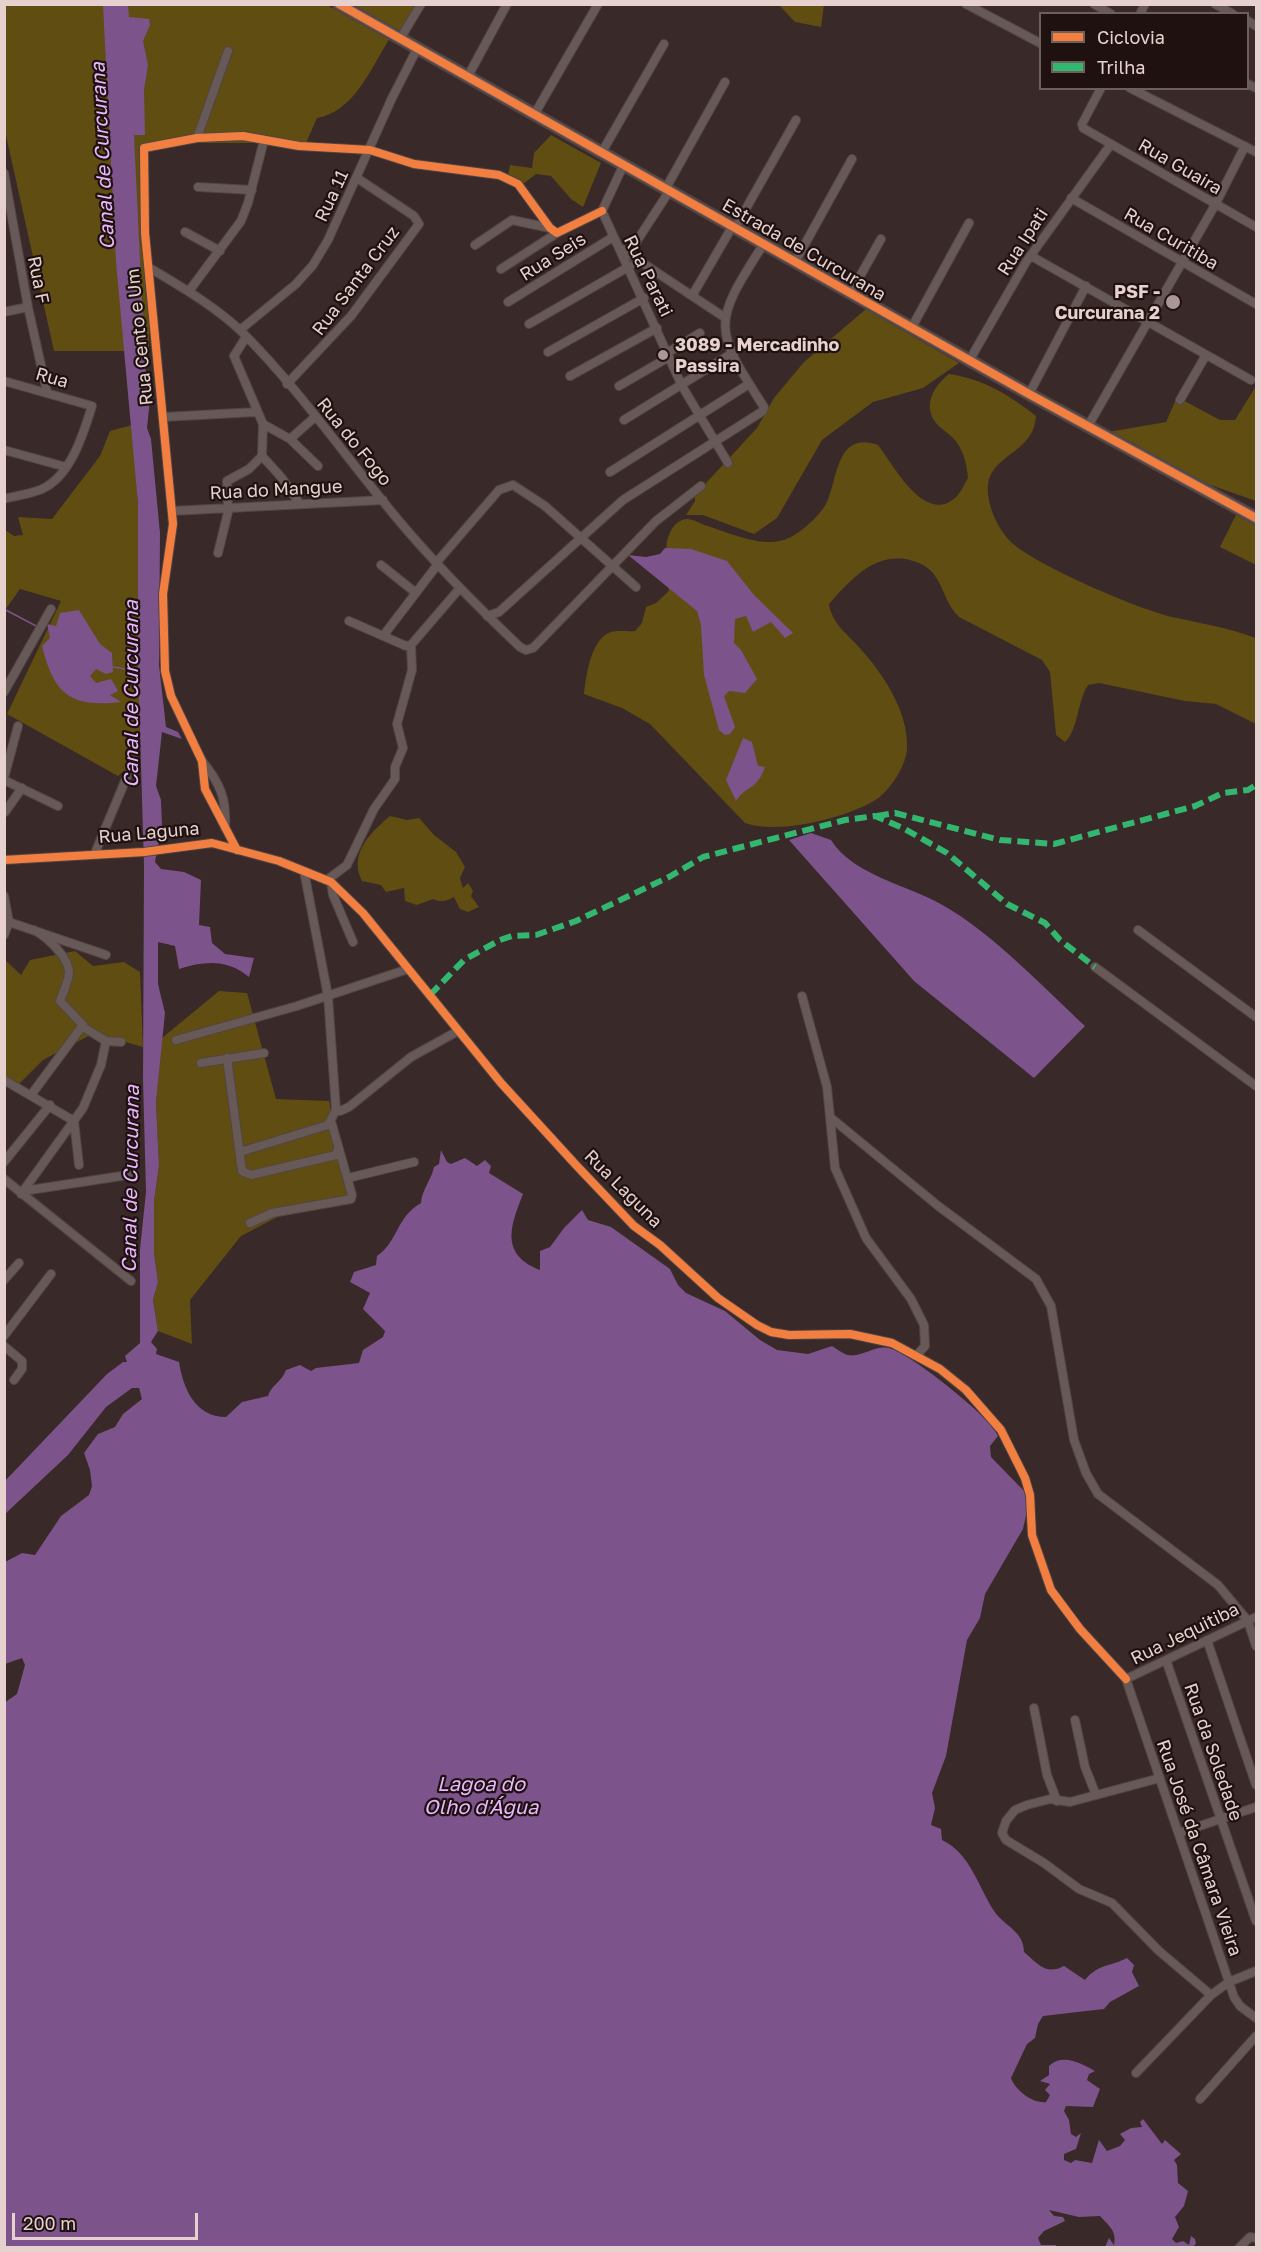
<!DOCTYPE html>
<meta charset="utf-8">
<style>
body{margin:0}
#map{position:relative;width:1261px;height:2252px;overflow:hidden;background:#392928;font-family:"Golos Text",sans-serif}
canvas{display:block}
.frame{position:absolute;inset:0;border:6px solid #e6d1cf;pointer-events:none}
.legend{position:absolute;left:1039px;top:12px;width:210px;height:78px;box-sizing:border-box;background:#1e110f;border:2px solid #6e5e5c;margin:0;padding:8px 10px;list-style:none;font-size:18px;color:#e6d1cf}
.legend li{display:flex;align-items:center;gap:12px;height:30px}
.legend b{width:30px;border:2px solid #6e5e5c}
.scale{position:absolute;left:12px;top:2213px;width:186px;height:27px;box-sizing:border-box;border:3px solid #e6d1cf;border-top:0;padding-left:8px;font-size:18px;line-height:21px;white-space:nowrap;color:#e6d1cf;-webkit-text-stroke:4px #1e110f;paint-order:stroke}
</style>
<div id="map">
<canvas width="1261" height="2252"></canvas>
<div class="frame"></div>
<ul class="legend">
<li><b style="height:8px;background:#f27e40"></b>Ciclovia</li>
<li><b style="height:8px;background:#33b770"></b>Trilha</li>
</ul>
<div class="scale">200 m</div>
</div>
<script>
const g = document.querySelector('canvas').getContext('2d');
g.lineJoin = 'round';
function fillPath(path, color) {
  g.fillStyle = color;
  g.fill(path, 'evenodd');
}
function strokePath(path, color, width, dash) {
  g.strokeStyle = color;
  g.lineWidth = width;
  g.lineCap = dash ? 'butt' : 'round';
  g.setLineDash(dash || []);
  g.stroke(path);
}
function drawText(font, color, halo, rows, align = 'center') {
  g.font = font + ' "Golos Text",sans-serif';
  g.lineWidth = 4.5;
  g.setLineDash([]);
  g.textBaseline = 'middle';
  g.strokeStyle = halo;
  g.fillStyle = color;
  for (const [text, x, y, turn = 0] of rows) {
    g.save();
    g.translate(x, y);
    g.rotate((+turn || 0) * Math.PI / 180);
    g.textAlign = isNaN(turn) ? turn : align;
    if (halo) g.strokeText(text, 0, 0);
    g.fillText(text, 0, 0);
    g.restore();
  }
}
fillPath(new Path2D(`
 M4,5H327L390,38C371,68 354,112 317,118L306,143H149V351H54L5,131Z
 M347,5H418L400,34Z
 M779,5H824L821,27L795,22Z
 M551,135L601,163L583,207L571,199L551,176L536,174L523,184L508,176L510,165L532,168L534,153Z
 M866,309L959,363L923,388L873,402L822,440L777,518L754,534L703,515H686L695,501V495L757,428L774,398L804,362Z
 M949,374C984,379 1009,395 1036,416C1034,453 992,454 988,484C986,503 997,528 1011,542C1035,565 1138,609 1172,617C1201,623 1228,628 1256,638V724L1216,704L1185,701L1099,683L1088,685C1077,702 1078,731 1065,742L1056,735L1050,672L1042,660L959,617C946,605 944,587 933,573C926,565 916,561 905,559C871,555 850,581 829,604C832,623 845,632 857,645C882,672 909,711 907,749C906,766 890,790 877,799C848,818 777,835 745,823L650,724L622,708L584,694C586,676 591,638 611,632C618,630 628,632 635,631L642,623L646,607L656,603L669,591C665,574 665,559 667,542C669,532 675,520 687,519C692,519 700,523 704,525C729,532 764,550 789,538C803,531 818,517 826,504C838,481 835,430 878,445C893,464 924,525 955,498C961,493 964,484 968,478C967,467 965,456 959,446C954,436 943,431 936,423C922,405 934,386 949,374Z
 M1256,386V501L1199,481L1108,432L1166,422L1177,397L1220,420H1235Z
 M132,425L138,504L140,724L137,759L118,776L7,714L61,601L20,589L5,610V530L14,536L23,535L18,517L52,519L100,456L110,431Z
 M1238,511L1256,522V565L1220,547Z
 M390,816L407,820L419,818L434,835L456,852L465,867L460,878L463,888L468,883L473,891L471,896L479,907L468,912L460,909L454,897C447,901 441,903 433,899L417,905L405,901L404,888L386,892L381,885L362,881C348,854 371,832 390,816Z
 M75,951L93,966L124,962L140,972L143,1047L94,1033L43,1060L18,1085L5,1077L4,959L21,975L30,960Z
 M219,991L247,993L276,1099L329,1101L350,1201L285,1213L241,1236L190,1300L192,1344L158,1331L153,1300L158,1282L154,1253V1201L159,1166L156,1102L162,1038Z`), '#5f4d12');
fillPath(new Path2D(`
 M103,5H128L129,17L149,19L150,25L143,41L148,65L144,90L145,135H134L145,366L150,399L147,428L151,439L160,533L159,665L166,727L178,732L182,739L162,732L156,786L161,800L162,825L155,862L161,869L184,872L201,880L199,925L210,927L212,943L225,954L254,958L249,977C227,959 205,961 179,969L175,946L158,942V984L165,1013L156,1102L159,1166L154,1201V1253L158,1282L153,1300L158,1331L151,1342L157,1349L156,1354L179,1362C183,1388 195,1417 226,1417L242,1402L268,1396C271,1385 282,1382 286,1370L300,1365L311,1371L316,1368L359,1363L363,1350L383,1337L385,1331L363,1309L370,1293L350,1282L354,1272L376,1265L377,1256C398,1242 396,1217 421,1203C422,1189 431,1181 434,1167L439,1164L441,1150L447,1162L451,1164L465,1158L477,1166L485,1160L491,1166L489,1173L523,1194C511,1225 499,1254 540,1270V1251L550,1247L564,1228L582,1210L588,1220L611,1227L670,1269L678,1285L686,1293L725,1311L760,1340L777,1350L808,1354L832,1346C837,1349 843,1354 848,1355C864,1358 875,1343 892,1349C913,1356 992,1418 998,1436L990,1446L991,1457L1027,1494L1029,1502L1023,1529L985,1594L980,1618L967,1640L946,1756L932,1793L935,1808L931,1825L941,1829L942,1840C970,1853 978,1886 994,1911C1004,1926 1024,1931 1024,1952C1037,1963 1046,1976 1064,1966L1085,1980C1099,1963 1110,1967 1127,1958L1134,1965L1132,1972L1139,1986L1110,2002L1104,2009L1043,2016L1038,2024L1035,2038L1027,2044L1011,2078C1015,2090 1033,2104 1046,2102L1050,2095L1045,2090L1050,2084L1040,2081L1049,2075V2066C1062,2053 1081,2063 1095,2071L1089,2074L1087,2080L1100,2089L1093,2107L1066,2106L1064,2111L1069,2120L1071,2134L1076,2137L1081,2133L1076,2149L1064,2154V2160L1071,2163L1075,2160L1092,2163L1099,2140L1107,2151L1120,2146L1125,2140L1120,2134L1131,2128L1142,2127L1140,2122L1143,2119L1162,2144L1165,2140L1181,2154L1174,2160L1177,2165L1178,2183L1188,2191L1184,2206L1175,2217L1179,2227L1172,2239L1176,2243L1183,2241L1189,2245L1191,2236L1195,2239L1196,2244L1191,2248L1105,2247L1109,2238L1114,2245C1117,2231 1109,2226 1100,2216L1079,2217L1049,2210L1054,2216L1063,2217L1065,2221L1044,2231L1038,2238L1041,2245H1056L1057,2247H5L4,1703L17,1694L25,1665L22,1658L5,1664V1562L22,1553L35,1555L61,1516L89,1495L92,1486L90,1470L84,1453L98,1434L115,1427L123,1414L142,1399L139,1388H132L106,1407L68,1455L5,1514L4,1482L107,1374L123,1362H127L125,1356L140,1343V1249L146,1192L143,1080L144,866L138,665V504L116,262Z
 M665,548L691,549L727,561L754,595L793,633L785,638L771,622L753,632L746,616L735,619L734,643L741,650L757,679L745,693L729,691L724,696L735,727L730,734L725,735L719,730L704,675L701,625L697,611L628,555L646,557L660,554Z
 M79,610L100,644L112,653L113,672L106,674L96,669L90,676L96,683L111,679L118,691L110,695L121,702C70,708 54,694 42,646L50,638L47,624L56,626L60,613Z
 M743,738L752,742L758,766L765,767C756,792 747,784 736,801L726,780Z
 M811,833L831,840C850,871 897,883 929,898C984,924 1040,984 1085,1026L1034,1078L914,981L789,840Z`), '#7c538a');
strokePath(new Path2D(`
 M4,609L38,627
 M113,667L138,671`), '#7c538a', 1.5);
const minor = new Path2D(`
 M966,4L1040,43
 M1094,4L1111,14
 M1215,4L1233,14
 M1140,14L1145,4
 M1248,21L1256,26
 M400,39L421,4
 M468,76L507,4
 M1248,84L1256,88
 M1101,88L1082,124L1083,128L1256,227
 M1130,88L1256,152
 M534,115L598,4
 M197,138L228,51
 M602,152L664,44
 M624,164L602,211L682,386L728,463
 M4,173L28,307L47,392
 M198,187L252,190
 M666,188L725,82
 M1071,198L1256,304
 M735,228L796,120
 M185,232L220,251
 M475,245L512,220L550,228
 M620,248L724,317
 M629,253L670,190
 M1031,256L1251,380
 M795,262L852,159
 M148,267C180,286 215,306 242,332C300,390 347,459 400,522C437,566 478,607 520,647L526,650L533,648L656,521L701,486
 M501,269L557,233
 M189,291L241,221L248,203L264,140
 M850,294L881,239
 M692,296L732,227
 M508,302L613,237
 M4,312L28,307
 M529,324L630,266
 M912,327L969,223
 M240,330L296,284L313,265L328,240L392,98L417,49
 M246,337L234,356L263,424L262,456L281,477L300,504
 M548,352L644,298
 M667,353L700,333
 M969,361L1026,262L1111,144
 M570,376L657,328
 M4,381L92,406C84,432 72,472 46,487C34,494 18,495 4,499
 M287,384L351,316L419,224L414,216L357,178
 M619,386L669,357
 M1029,394L1086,286
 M1180,400L1206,355
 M163,417L256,412
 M624,420L731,354
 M263,424L290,439L315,417
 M1088,426L1215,205L1245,146
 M290,439L318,466
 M4,450L66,467
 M610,472L749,384
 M172,511L383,500
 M218,553L228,512L227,481L249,469L262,456
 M436,563L499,490L513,485L545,506L636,587
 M381,565L416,593
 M487,616L499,612L623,500L763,411L764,407C713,328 712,324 763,245
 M349,621L406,646L411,645
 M383,636L438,564
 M411,645L460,588
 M4,692L51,609
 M202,761C220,783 227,799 225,828
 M4,778L18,726
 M4,780L58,806
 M5,812L22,788
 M237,850L205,789L202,761L171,696L165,671L163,594L173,524L145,233L144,148L197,138L243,136L299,146L370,150L414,164L499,175L518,184L550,228L557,233L602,211
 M95,853L128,774
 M4,860L144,852L212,843L279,861L331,882L363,913L501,1083L576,1165L634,1226L660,1245L718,1298L757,1325L771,1332L789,1335L850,1334L892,1343L940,1369L966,1390L1001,1430L1025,1478L1030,1495L1032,1535L1051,1590L1080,1629L1126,1679
 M304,871L328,996L336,1110
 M327,880L347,865L374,809L395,779V767L403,748L397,724L412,670L411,645
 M331,882L333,895L353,942
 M4,896L9,922L4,935
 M9,922L106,955
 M1138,930L1256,1017
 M1095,967L1256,1086
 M802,996L827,1087L835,1168L866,1238L911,1299L924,1325L925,1346L917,1355
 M83,1027L106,1041L121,1042
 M176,1040L297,1006L408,969
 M227,1058L242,1171L251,1175L336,1155L338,1149
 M201,1063L264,1053
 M4,1080L74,1121L79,1165
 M31,1095L83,1025L60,1001C63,992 68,983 69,973C69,957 47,937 34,930
 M336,1110L340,1111L349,1107L411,1057L458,1031
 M830,1117L937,1205L1036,1279L1051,1306L1074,1440L1086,1473L1098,1494L1218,1585L1248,1621L1256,1646
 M240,1152L328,1125L336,1110
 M4,1162L50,1105
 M348,1178L414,1162
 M4,1179L131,1281
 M23,1191L128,1175
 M21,1194L83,1108L101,1065L106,1041
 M250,1223L272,1213L351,1199L352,1195L331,1121
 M4,1280L19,1263
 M4,1336L51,1274
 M4,1346L22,1361V1369L14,1380
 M1207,1640L1256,1785
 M1166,1660L1256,1921
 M1126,1679L1234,1997L1240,2006L1256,2018
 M1126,1679L1256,1617
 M1034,1708L1047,1775L1057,1801
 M1075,1720L1085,1767L1096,1795
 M1160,1778L1070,1802L1050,1799L1027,1805L1015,1810L1006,1821L1002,1833L1006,1840L1044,1863L1079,1889L1112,1903L1159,1951L1211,1995
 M1179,1833L1256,1807
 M1136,2073L1211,1995L1229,1982L1256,1971
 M1200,2099L1256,2036
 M1239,2248L1250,2237L1256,2238`);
const major = new Path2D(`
 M339,4L1029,394L1256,518`);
strokePath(minor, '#534543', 10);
strokePath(major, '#534543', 14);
strokePath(minor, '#665958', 8);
strokePath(major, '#705e60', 10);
strokePath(new Path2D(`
 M877,816L895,813L1000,840L1054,844L1195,806L1223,793L1248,790L1256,785
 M430,995L464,960L500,940L512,936L536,935L576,921L669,877L703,857L845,820L875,816L903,828L947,853L1007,904L1045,923L1060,940L1095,967`), '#33b770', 6, [12, 6]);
strokePath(new Path2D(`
 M339,4L1029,394L1256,518
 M237,850L205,789L202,761L171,696L165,671L163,594L173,524L145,233L144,148L197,138L243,136L299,146L370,150L414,164L499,175L518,184L550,228L557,233L602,211
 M4,860L144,852L212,843L279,861L331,882L363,913L501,1083L576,1165L634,1226L660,1245L718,1298L757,1325L771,1332L789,1335L850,1334L892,1343L940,1369L966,1390L1001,1430L1025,1478L1030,1495L1032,1535L1051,1590L1080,1629L1126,1679`), '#f27e40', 8);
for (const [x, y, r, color] of [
 [1173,302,8,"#a99695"],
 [663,355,6,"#a99695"]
]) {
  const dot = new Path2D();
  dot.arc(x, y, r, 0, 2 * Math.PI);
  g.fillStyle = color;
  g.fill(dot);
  strokePath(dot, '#1e110f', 2);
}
drawText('18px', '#e6d1cf', '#1e110f', [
 ["Rua Guaira",1180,167,30],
 ["Rua 11",332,196,-65],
 ["Rua Curitiba",1171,239,30],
 ["Rua Ipati",1023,242,-57],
 ["Estrada de Curcurana",804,250,30],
 ["Rua Seis",553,257,-32],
 ["Rua Parati",648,276,64],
 ["Rua F",38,280,79],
 ["Rua Santa Cruz",356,281,-53],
 ["Rua Cento e Um",140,337,-96],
 ["Rua",52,378,16],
 ["Rua do Fogo",354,442,51],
 ["Rua do Mangue",276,490,-3],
 ["Rua Laguna",149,833,-5],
 ["Rua Laguna",623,1189,45],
 ["Rua Jequitiba",1185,1634,-26],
 ["Rua da Soledade",1213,1752,71],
 ["Rua José da Câmara Vieira",1199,1848,71]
]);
drawText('bold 18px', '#e6d1cf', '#1e110f', [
 ["PSF -",1160,292],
 ["Curcurana 2",1160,313],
 ["3089 - Mercadinho",675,345,"left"],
 ["Passira",675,366,"left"]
], 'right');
drawText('italic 20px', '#e9b7fd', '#1e110f', [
 ["Canal de Curcurana",103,156,-93],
 ["Canal de Curcurana",132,694,-90],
 ["Canal de Curcurana",131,1179,-89],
 ["Lagoa do",481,1785],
 ["Olho d'Água",481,1808]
]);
</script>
